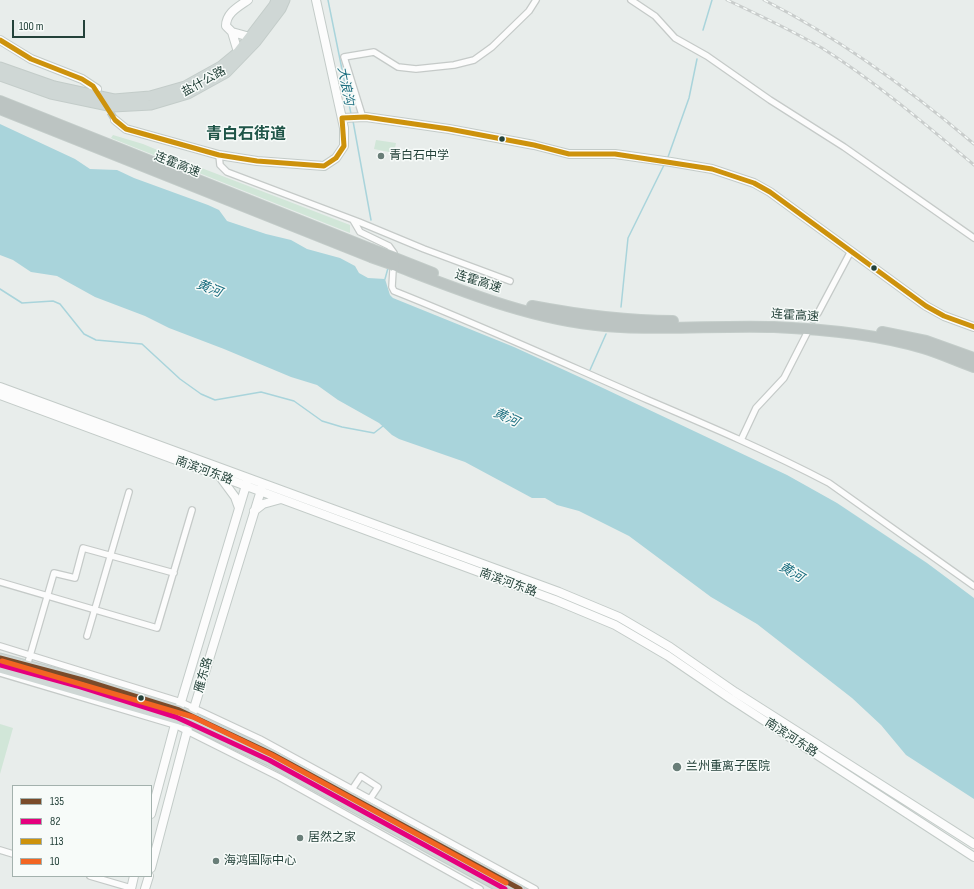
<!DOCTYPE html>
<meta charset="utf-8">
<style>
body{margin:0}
#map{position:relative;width:974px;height:889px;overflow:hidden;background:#e8edeb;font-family:"Sofia Sans Condensed",sans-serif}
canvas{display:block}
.legend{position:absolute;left:12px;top:785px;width:140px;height:92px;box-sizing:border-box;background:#f7fbf9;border:1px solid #a3b1ad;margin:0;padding:5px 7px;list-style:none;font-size:12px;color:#24423a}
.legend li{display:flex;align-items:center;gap:8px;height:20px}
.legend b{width:20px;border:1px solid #a3b1ad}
.scale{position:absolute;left:12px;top:20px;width:73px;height:18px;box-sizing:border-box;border:2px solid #24423a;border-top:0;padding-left:5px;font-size:12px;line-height:14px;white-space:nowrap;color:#24423a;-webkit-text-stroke:3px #f7fbf9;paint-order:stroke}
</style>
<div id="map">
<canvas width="974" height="889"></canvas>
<ul class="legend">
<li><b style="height:5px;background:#7a4b2a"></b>135</li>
<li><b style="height:5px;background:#e5007d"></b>82</li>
<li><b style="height:5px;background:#cd920c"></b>113</li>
<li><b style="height:5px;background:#f26522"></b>10</li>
</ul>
<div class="scale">100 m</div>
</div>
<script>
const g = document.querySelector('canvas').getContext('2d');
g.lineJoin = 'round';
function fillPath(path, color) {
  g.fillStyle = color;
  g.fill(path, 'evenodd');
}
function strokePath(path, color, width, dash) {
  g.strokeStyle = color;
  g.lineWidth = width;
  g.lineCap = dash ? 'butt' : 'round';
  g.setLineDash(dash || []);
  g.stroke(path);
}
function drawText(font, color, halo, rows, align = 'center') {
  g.font = font + ' "Sofia Sans Condensed","Noto Sans SC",sans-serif';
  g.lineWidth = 3;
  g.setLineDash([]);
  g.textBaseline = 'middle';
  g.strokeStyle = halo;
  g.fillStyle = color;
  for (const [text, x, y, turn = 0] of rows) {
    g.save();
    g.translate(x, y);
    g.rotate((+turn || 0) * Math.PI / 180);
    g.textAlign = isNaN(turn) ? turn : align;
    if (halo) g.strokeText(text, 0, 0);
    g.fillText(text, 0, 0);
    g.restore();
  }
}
fillPath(new Path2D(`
 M113,135L143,144L191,164L350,225V233L111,138Z
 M376,140L396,143L394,153L374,149Z
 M0,724L13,728L0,774Z`), '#d1e6d8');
fillPath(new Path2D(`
 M0,124L75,159L90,169L117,170L134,178L208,205L219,210L227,221L266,234L291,240L307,249L340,258L355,266L359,273L368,278L385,279L390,295L393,298L514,347L586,380L787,475L837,503L927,563L974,598V799L906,755L881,725L852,698L757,624L711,597L629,536L579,511L557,505L545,498H532L465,462L399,439L392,435L379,423L338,400L317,385L291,377L224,349L169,328L145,316L95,297L57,276L31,272L13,260L0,255Z`), '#a9d4db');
strokePath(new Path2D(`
 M328,0L351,114
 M703,30L712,0
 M353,121L371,220
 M668,157L689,98L697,59
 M385,279L388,268
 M0,289L22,303L53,301L60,304L84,334L96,340L142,344L180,379L201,394L215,400L261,392L294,401L322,421L342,427L374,433L383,426
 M621,307L628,238L664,165
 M590,370L606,334`), '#a9d4db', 1.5);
strokePath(new Path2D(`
 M808,331L818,313`), '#c1cbc8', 5.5, [5.5, 3]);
strokePath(new Path2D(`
 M104,102L115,120`), '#c1cbc8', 8, [8, 4]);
const street = new Path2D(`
 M631,0L655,16L675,38L707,56L770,100L844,147L974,238
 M363,118L344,57L374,52L398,67L416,69L454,65L474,60L492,47L529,11L536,0
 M219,155L220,165L227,172L359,222L424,249L510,281
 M353,220L360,232L389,246L394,253L392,287L394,291C480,325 563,363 648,400C709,426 770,452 829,483L974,586
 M818,313L851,251
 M741,440L756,408L784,378L807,333
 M0,582L157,628L192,510
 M87,636L129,492
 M0,646L181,702L260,739L535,889
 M27,666L54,573L75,578L83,548L174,573
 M0,673L175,725L279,777L480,889
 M351,791L361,776L378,787L370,799
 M0,850L13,854
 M90,876L131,888`);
const secondary = new Path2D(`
 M232,32L226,26C226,13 238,7 248,0
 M0,40L31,59L82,79L97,89
 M238,52L232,32L250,37
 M342,118L366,117L449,129L534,145L569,154H615L671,162L712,169L754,183L770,192L926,306L944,316L974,327
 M115,120L126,129L219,155L257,161L324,166L336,158L344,146V128L316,0
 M0,387L559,592L619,617L670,647L735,692L974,844
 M0,395L555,600L615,625L668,656L731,699L974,857
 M221,478L235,497L239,508
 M254,511L263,504L281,499
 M151,814L181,702L247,482
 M151,868L187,731L262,487
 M131,889L134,876
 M145,889L149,876`);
const primary = new Path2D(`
 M0,67L54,86L114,99L150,96L185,86L221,66L238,52L274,5L276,0
 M0,76L51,94L113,107L151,105L188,94L226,73L256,42L281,9L285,0
 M0,658L83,680L179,710L272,754L520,889
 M0,668L190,723L269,761L503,889`);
const highway = new Path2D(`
 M0,101L371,249
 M0,109L371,257
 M395,258L433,273
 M394,265C462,291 532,320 605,326C661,331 718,325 774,327C823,329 876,334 923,348C940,353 957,361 974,367
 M532,306C579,315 625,321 673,321
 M882,332L926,341L974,358`);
strokePath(street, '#c5cac8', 8);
strokePath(secondary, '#c3cbc8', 10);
strokePath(primary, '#c3ccc9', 11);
strokePath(highway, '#c3ccc9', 12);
strokePath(street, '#fcfcfc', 5.5);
strokePath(secondary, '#fcfcfc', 8);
strokePath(primary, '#cfd7d5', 9);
strokePath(highway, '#bcc4c2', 10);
const rail = new Path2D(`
 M727,0C759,15 791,30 822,48C876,82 925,124 974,165
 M764,0C841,39 909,89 974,144`);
strokePath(rail, '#c9cdcc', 3);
strokePath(rail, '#f7fbf9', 1.5, [4.5]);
const highwayBridge = new Path2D(`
 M371,249L395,258
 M371,257L394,265`);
strokePath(highwayBridge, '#c3ccc9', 12, []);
strokePath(highwayBridge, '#bcc4c2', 10);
strokePath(new Path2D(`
 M0,658L83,680L179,710L272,754L520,889`), '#7a4b2a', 5);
strokePath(new Path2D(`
 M0,665L81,687L176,717L269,760L505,889`), '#e5007d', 5);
strokePath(new Path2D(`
 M0,40L31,59L82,79L93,86L115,120L126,129L219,155L257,161L324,166L336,158L344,146L342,118L366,117L449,129L534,145L569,154H615L712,169L754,183L770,192L926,306L944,316L974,327`), '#cd920c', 5);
strokePath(new Path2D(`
 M2,661L193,717L272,755L506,883`), '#f26522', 5);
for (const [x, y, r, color] of [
 [502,139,3.5,"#24423a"],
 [381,156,4,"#697e78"],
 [874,268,3.5,"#24423a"],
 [141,698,3.5,"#24423a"],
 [677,767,5,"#697e78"],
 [300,838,4,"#697e78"],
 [216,861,4,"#697e78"]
]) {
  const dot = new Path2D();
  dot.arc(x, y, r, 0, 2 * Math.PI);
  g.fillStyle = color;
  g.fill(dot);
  strokePath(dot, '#f7fbf9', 1.5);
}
drawText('12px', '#24423a', '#f7fbf9', [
 ["盐什公路",204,82,-29],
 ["连霍高速",177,165,22],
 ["连霍高速",478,282,18],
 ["连霍高速",795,316,4],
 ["南滨河东路",204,471,20],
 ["南滨河东路",508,583,20],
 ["雁东路",204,675,-74],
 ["南滨河东路",791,738,33]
]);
drawText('12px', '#24423a', '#f7fbf9', [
 ["青白石中学",389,156],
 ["兰州重离子医院",686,767],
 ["居然之家",308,838],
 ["海鸿国际中心",224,861]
], 'left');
drawText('italic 13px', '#1c6f80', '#f7fbf9', [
 ["大浪沟",345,86,79],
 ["黄河",209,289,22],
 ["黄河",506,418,25],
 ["黄河",791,573,31]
]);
drawText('bold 16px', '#1f5548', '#f7fbf9', [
 ["青白石街道",246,135]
]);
</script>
